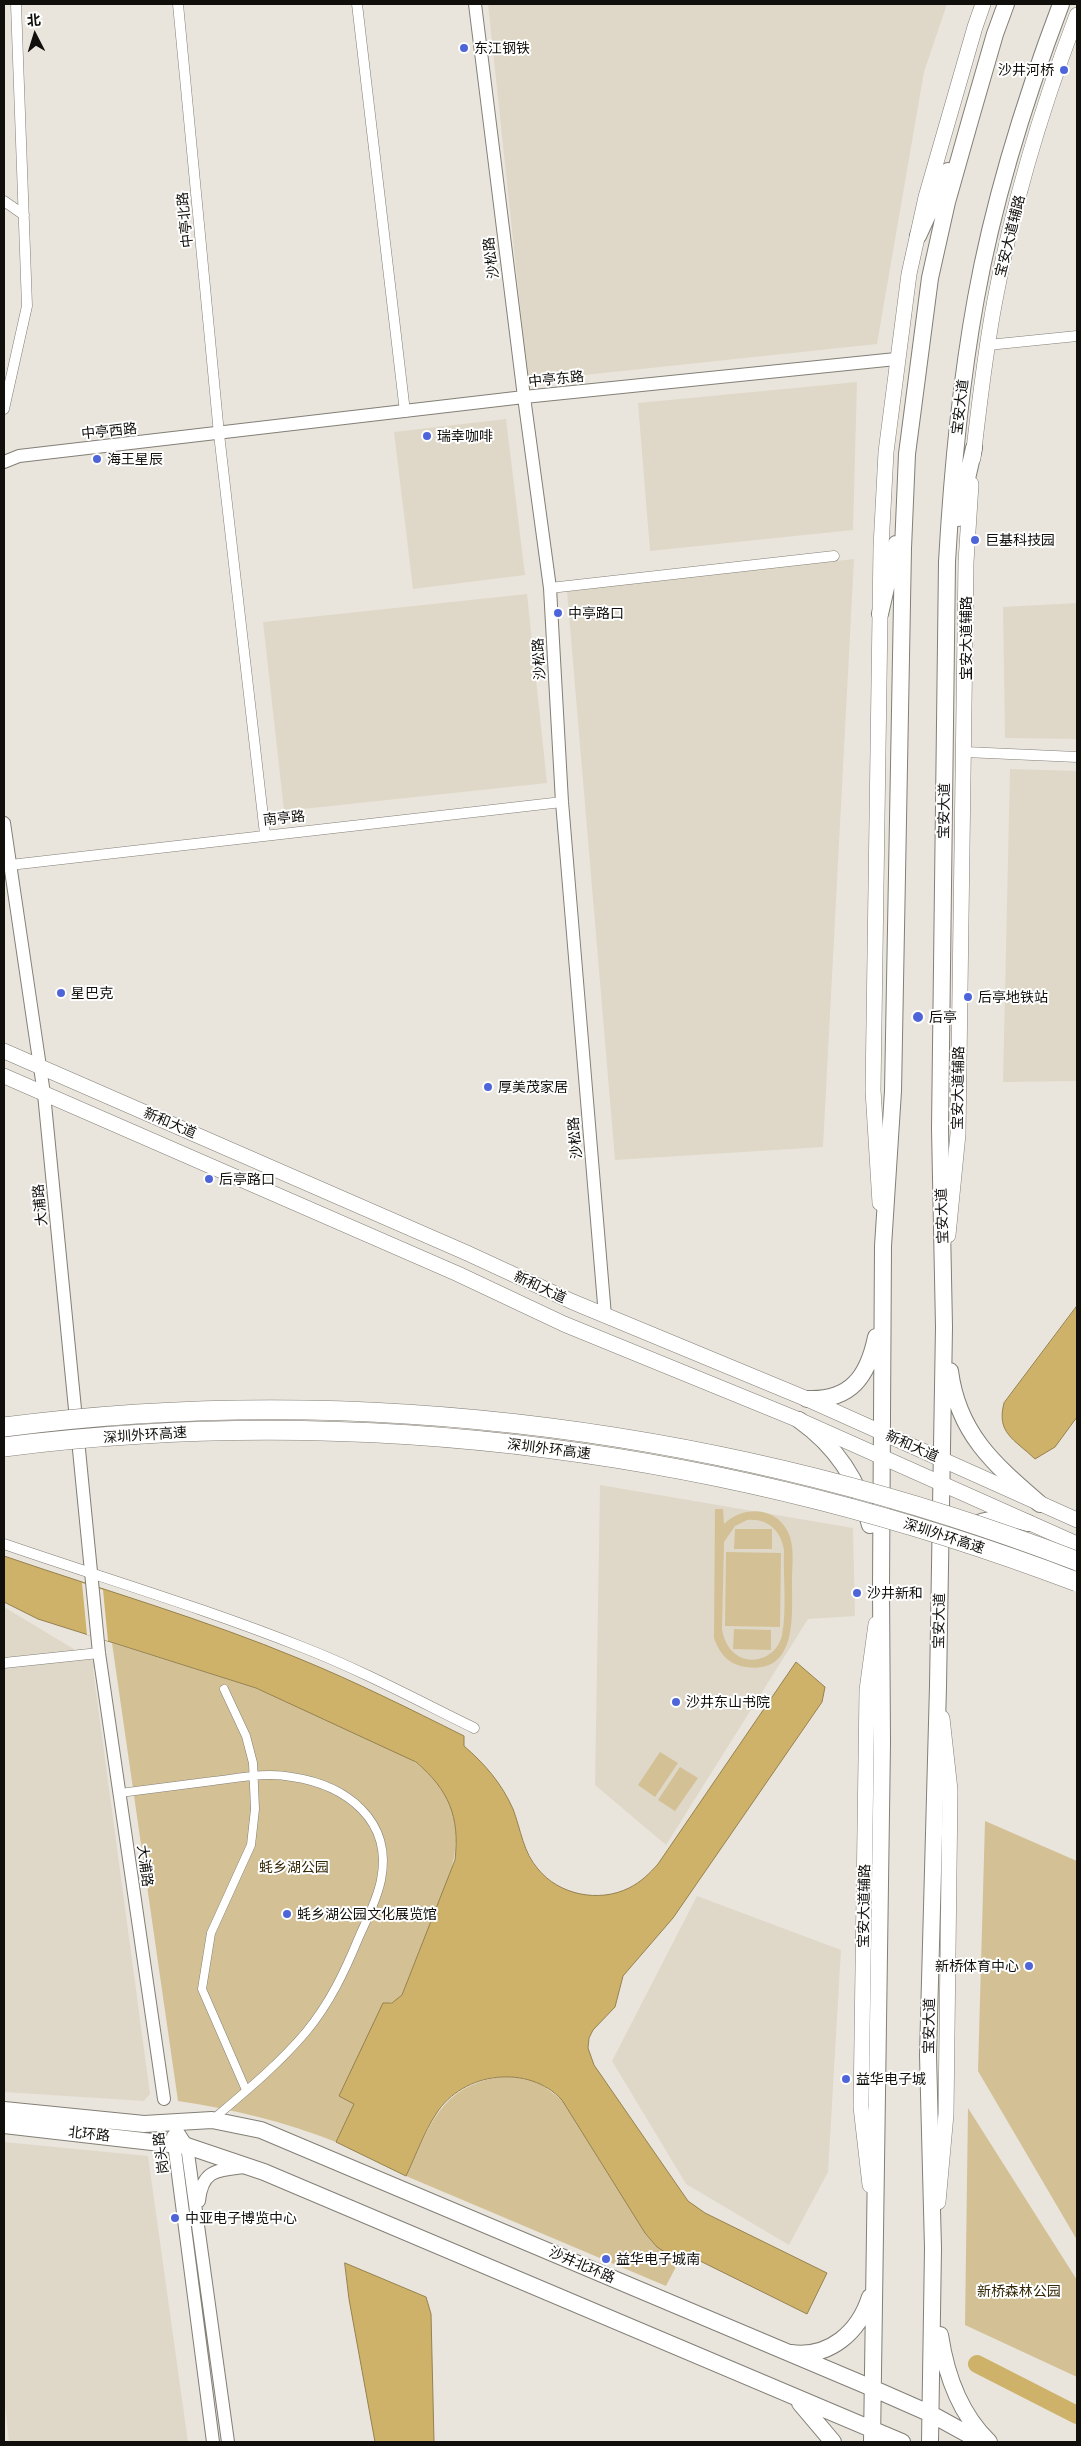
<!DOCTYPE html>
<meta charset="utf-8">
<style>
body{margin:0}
#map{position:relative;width:1081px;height:2446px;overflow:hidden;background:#e9e5dc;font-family:"Exo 2","Noto Sans SC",sans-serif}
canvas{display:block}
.frame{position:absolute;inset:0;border:5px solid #100f0c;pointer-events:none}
.north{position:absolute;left:10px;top:10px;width:50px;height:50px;-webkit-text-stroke:4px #fff;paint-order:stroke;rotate:355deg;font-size:14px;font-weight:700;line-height:20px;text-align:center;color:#100f0c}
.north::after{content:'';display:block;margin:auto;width:18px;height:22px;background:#100f0c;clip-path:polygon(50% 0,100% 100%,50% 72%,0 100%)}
</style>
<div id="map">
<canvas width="1081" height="2446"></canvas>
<div class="frame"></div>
<div class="north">北</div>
</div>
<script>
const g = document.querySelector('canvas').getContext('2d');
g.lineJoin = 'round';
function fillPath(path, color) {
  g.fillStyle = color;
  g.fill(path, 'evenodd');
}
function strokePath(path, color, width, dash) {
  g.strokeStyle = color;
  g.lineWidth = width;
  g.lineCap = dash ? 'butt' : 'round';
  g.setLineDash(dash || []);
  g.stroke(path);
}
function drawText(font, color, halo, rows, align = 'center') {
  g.font = font + ' "Exo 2","Noto Sans SC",sans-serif';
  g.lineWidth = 4;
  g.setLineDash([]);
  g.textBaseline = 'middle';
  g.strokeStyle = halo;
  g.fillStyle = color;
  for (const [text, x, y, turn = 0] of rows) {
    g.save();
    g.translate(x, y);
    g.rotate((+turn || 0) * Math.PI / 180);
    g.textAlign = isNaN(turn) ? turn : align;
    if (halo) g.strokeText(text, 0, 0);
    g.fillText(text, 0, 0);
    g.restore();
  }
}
fillPath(new Path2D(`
 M488,4H947L924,72L877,344L528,381Z
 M857,382L853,530L650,551L638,403Z
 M506,419L525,575L413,589L394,432Z
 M854,559L823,1147L615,1160L567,591Z
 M527,594L547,783L284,811L263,622Z
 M1077,603V739L1005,738L1003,607Z
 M1010,769L1077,771V1081L1003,1082Z
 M600,1485L853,1528L855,1616L808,1619L666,1845L595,1785Z
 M4,1607L97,1663L93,1669L150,2094L144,2101L4,2092Z
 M697,1896L841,1950L828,2172L789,2245L686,2184L612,2061Z
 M4,2142L148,2156L188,2442H9L4,2397Z`), '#dfd8c8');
fillPath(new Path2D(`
 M715,1509H723L724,1524C743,1506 775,1506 788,1532C795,1546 792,1566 792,1582C792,1614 798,1675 746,1667C729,1665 719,1653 714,1638ZM747,1520C767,1518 781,1530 784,1550C783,1575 787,1611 782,1635C778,1654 758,1665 740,1657C729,1651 724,1641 722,1629L724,1542L735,1526Z
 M735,1529H772V1549H734Z
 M726,1552L781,1553L780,1627L725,1626Z
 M734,1629L771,1630V1650L733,1649Z
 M112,1643L256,1688L400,1753C450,1780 467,1823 449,1877L402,1995L396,2001L388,2003L339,2096L355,2104L336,2142C285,2122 233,2109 178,2101Z
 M660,1752L678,1763L655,1797L638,1785Z
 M680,1767L698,1778L675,1811L658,1800Z
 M985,1821L1077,1861V2240L978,2071Z
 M509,2076L538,2082L562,2100L645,2233L657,2247L679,2261L666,2286L406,2176C432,2122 441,2083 509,2076Z
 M968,2108L1077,2280V2377L965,2325Z`), '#d3c195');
const water = new Path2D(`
 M1077,1306V1417L1055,1447L1035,1459C1014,1439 996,1433 1004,1403Z
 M4,1556C103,1590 204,1619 300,1659C356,1682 410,1709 464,1736V1746C485,1764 502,1784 513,1809C521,1830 523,1852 538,1869C559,1895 599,1903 629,1888C641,1882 649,1874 658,1864L796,1662L825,1687L822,1702L673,1918L623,1976L615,2007L593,2030L589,2038L588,2048L594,2065L688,2201L705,2213L827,2273L807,2314L684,2253L679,2261L657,2247L645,2233L562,2100C529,2064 463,2071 436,2114C424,2132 416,2155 406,2176L336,2142L354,2104L339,2096L383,2003H392L402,1995L455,1860C460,1817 449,1790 416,1762L256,1688L38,1619L4,1602Z
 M345,2263L426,2297L431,2314L434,2442H375L349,2299Z`);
fillPath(water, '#ceb26a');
strokePath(water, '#95814e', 1);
fillPath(new Path2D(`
 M82,1583L103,1590L108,1641L87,1635Z`), '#e9e5dc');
strokePath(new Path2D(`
 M977,2364L1077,2415`), '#ceb26a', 18);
const pedestrian = new Path2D(`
 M224,1689L246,1736L253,1763L255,1809L251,1845L211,1933L202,1989L246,2090
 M120,1793C151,1789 182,1785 213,1781C239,1778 266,1772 292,1777C346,1785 393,1820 381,1880C377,1900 367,1919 359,1937C345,1971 330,2003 306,2032C278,2065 245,2092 212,2120`);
const minor = new Path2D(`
 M178,4L219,434L265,834
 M357,4L405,412
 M4,201L24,215
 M988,345L1077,336
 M4,409L27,306L16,4
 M550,588L834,556
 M965,752L1077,757
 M10,865L562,802
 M4,1544C103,1578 204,1608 302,1647C361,1670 417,1700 474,1728
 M4,1663L99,1653`);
const tertiary = new Path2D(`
 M475,4L524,397L550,588L562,802L605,1316
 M4,462L19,456L524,397L896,359
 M4,823L44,1094L99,1653L164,2099
 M172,2123L187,2146L228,2442
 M173,2136L213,2442
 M199,2201C202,2170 217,2170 244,2167`);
const secondary = new Path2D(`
 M973,458C979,406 985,352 995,300C1013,203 1042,107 1077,15
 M4,1051L467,1253L573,1302L807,1399L1077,1520
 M4,1076L458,1274L564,1324L799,1420L1077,1544
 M880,1203L873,1090L881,547L886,452L909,274L926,197L975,27L983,4
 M948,1235L958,1134L966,562L971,484
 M870,2185L861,2107L867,1690L876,1624
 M938,2202L946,2114L950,1790L942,1718`);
const primary = new Path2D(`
 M918,236L948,171
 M958,518L974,448
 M880,614L896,544
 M950,1371C958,1434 995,1465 1040,1504
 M807,1399C851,1401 868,1376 876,1337
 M799,1420C836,1446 859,1480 870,1525
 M968,1529C987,1516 1008,1517 1028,1523
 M4,2110L144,2124L212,2120L261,2130L872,2388L931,2414L982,2442
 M4,2125L187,2146L264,2172L902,2442
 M940,2335C946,2375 959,2413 989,2442
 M791,2353C830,2358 859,2332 870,2297
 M800,2403L833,2442
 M872,2442L882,1743L881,1588L883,1246L893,1091L903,548L907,454L930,278L947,202L971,117L995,34L1006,4
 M930,2442L933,2248L928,2055L938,1686L944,1327L940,1128L947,562C952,473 960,386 976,298C994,198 1025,99 1061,4`);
strokePath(pedestrian, '#827f76', 9);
strokePath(minor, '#827f76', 11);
strokePath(tertiary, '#827f76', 14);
strokePath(secondary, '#827f76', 16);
strokePath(primary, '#827f76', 18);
strokePath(pedestrian, '#fff', 8);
strokePath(minor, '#fff', 10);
strokePath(tertiary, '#fff', 12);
strokePath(secondary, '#fff', 15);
strokePath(primary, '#fff', 16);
const motorwayBridge = new Path2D(`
 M4,1427C364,1380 739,1431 1077,1561
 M4,1447C366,1401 737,1452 1077,1582`);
strokePath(motorwayBridge, '#827f76', 20, []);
strokePath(motorwayBridge, '#fff', 19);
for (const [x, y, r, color] of [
 [464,48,5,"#4e65da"],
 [1064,70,5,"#4e65da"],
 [427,436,5,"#4e65da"],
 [97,459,5,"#4e65da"],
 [975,540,5,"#4e65da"],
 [558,613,5,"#4e65da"],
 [61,993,5,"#4e65da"],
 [968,997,5,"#4e65da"],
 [918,1017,6,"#4e65da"],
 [488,1087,5,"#4e65da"],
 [209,1179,5,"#4e65da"],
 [857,1593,5,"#4e65da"],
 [676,1702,5,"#4e65da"],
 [287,1914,5,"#4e65da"],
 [1029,1966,5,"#4e65da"],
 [846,2079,5,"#4e65da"],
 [175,2218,5,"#4e65da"],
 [606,2259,5,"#4e65da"]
]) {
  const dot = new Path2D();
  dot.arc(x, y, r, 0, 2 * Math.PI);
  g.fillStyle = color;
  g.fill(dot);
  strokePath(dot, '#fff', 2);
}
drawText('14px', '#100f0c', '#fff', [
 ["东江钢铁",474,48],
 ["沙井河桥",1054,70,"right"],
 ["瑞幸咖啡",437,436],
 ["海王星辰",107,459],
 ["巨基科技园",985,540],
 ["中亭路口",568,613],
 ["星巴克",71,993],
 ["后亭地铁站",978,997],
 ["后亭",929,1017],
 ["厚美茂家居",498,1087],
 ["后亭路口",219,1179],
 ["沙井新和",867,1593],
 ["沙井东山书院",686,1702],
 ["蚝乡湖公园文化展览馆",297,1914],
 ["新桥体育中心",1019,1966,"right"],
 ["益华电子城",856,2079],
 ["中亚电子博览中心",185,2218],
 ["益华电子城南",616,2259]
], 'left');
drawText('14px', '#100f0c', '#fff', [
 ["中亭北路",185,220,-96],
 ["宝安大道辅路",1010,236,-76],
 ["沙松路",491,258,-97],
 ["中亭东路",556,379,-6],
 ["宝安大道",960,407,-83],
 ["中亭西路",109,431,-6],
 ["宝安大道辅路",966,638,-90],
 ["沙松路",539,659,-93],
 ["宝安大道",944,811,-89],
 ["南亭路",284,818,-6],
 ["宝安大道辅路",958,1088,-89],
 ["新和大道",170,1123,23],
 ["沙松路",575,1138,-95],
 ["大浦路",40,1205,-96],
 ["宝安大道",942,1216,-92],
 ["新和大道",540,1287,25],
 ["深圳外环高速",145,1435,-4],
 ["新和大道",912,1446,24],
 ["深圳外环高速",549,1449,7],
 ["深圳外环高速",944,1536,18],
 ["宝安大道",939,1621,-89],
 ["大浦路",145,1866,82],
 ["宝安大道辅路",864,1906,-89],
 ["宝安大道",929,2026,-89],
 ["北环路",89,2134,6],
 ["岗头路",161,2153,-97],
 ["沙井北环路",582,2265,23]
]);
drawText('14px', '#342807', '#fff', [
 ["蚝乡湖公园",294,1867],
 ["新桥森林公园",1019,2291]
]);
</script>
